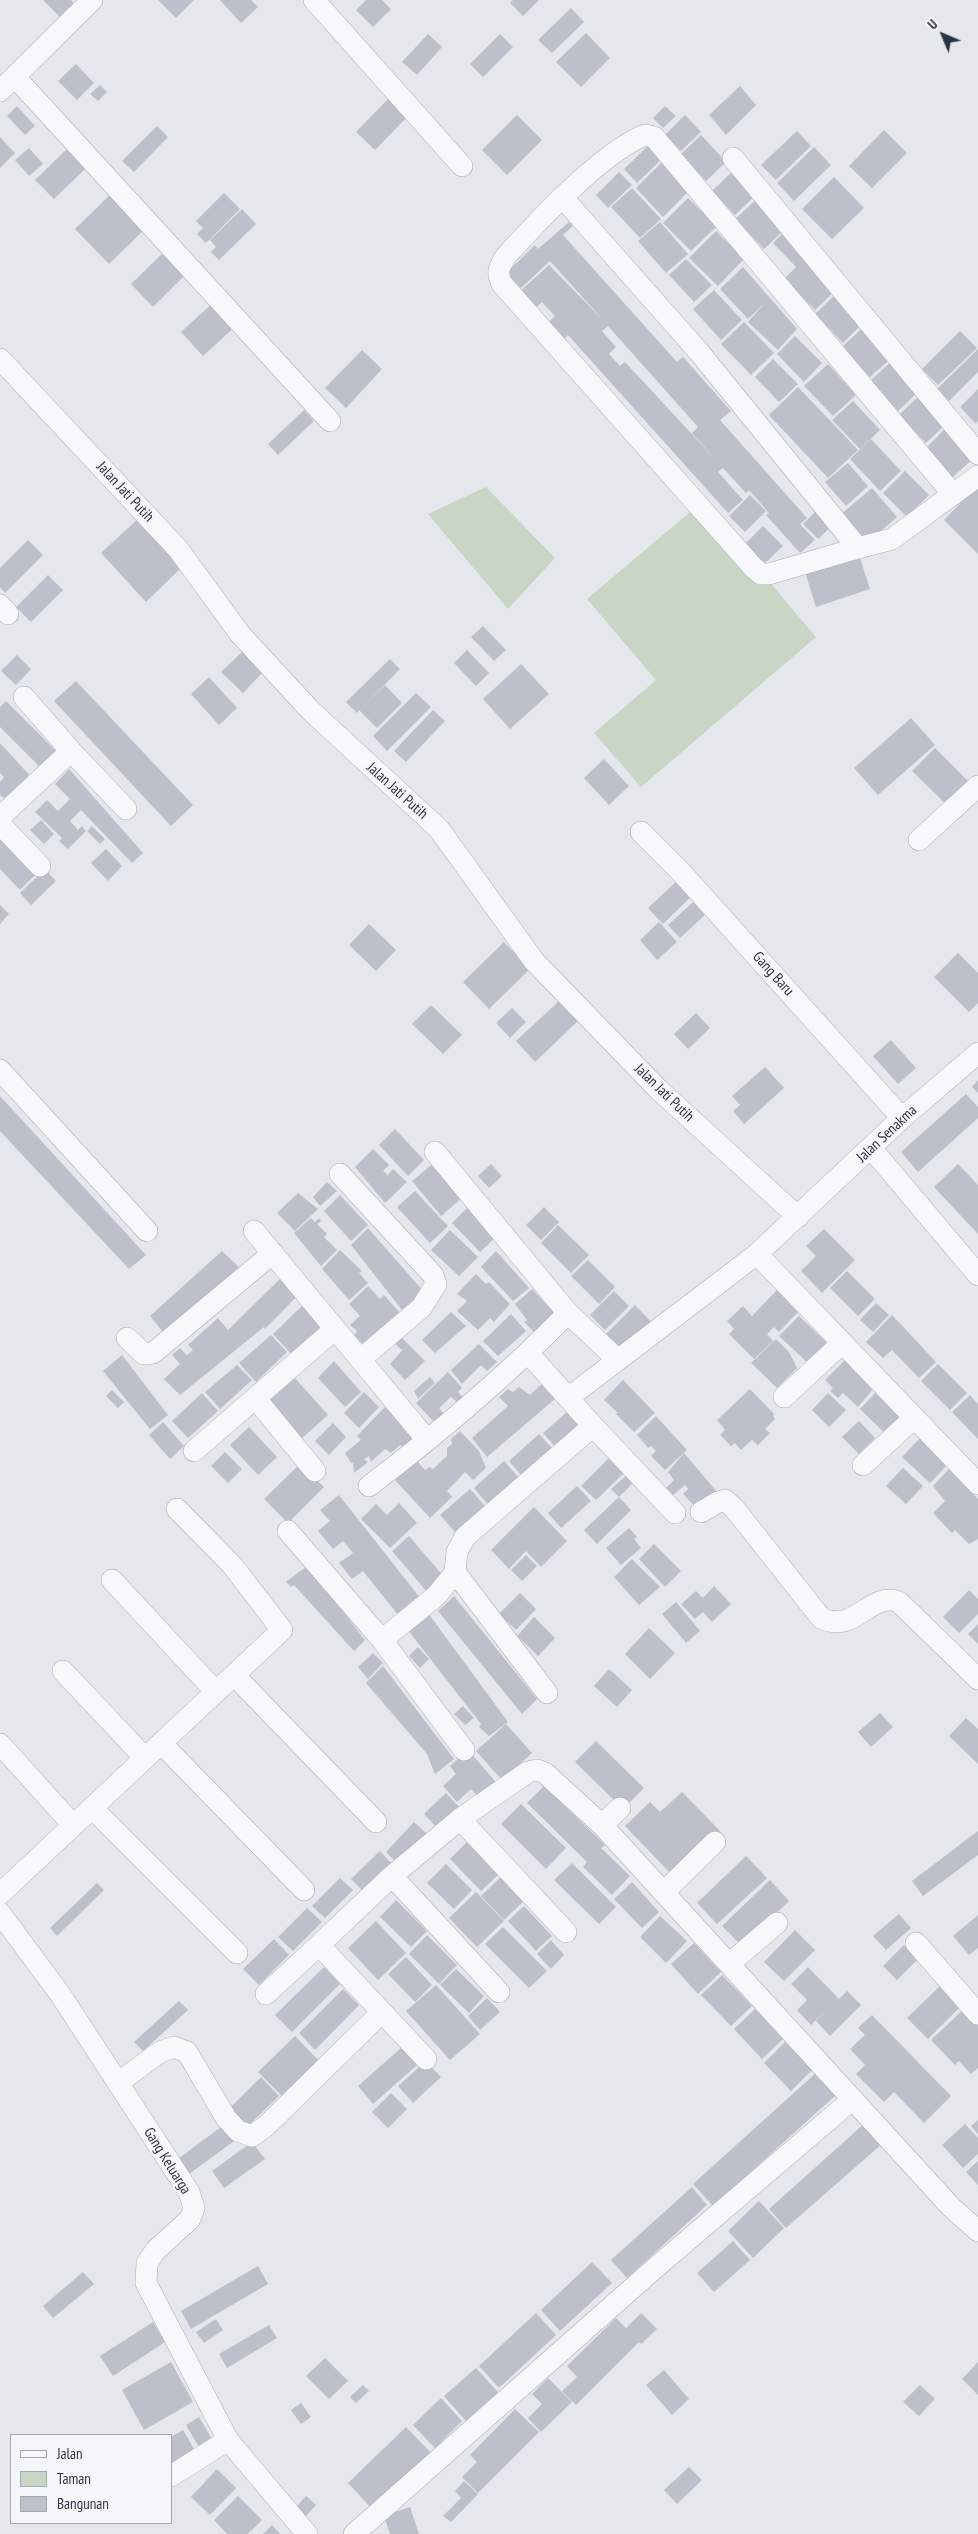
<!DOCTYPE html>
<style>
body{margin:0}
#map{position:relative;width:978px;height:2534px;overflow:hidden;background:#e4e7ec;font-family:"PT Sans Narrow",sans-serif}
canvas{display:block}
.legend{position:absolute;left:10px;top:2434px;width:162px;height:90px;box-sizing:border-box;background:#f4f6f9;border:1px solid #a4a8b1;margin:0;padding:6px 9px;list-style:none;font-size:15px;color:#2b3445}
.legend li{display:flex;align-items:center;gap:10px;height:25px}
.legend b{width:25px;border:1px solid #a4a8b1}
.north{position:absolute;left:918px;top:10px;width:50px;height:50px;-webkit-text-stroke:4px #f4f6f9;paint-order:stroke;rotate:315deg;font-size:14px;font-weight:700;line-height:20px;text-align:center;color:#2b3445}
.north::after{content:'';display:block;margin:auto;width:18px;height:22px;background:#2b3445;clip-path:polygon(50% 0,100% 100%,50% 72%,0 100%)}
</style>
<div id="map">
<canvas width="978" height="2534"></canvas>
<ul class="legend">
<li><b style="height:6px;background:#f7f8fa"></b>Jalan</li>
<li><b style="height:14px;background:#c9d6c5"></b>Taman</li>
<li><b style="height:14px;background:#bbc0ca"></b>Bangunan</li>
</ul>
<div class="north">U</div>
</div>
<script>
const g = document.querySelector('canvas').getContext('2d');
g.lineJoin = 'round';
function fillPath(path, color) {
  g.fillStyle = color;
  g.fill(path, 'evenodd');
}
function strokePath(path, color, width, dash) {
  g.strokeStyle = color;
  g.lineWidth = width;
  g.lineCap = dash ? 'butt' : 'round';
  g.setLineDash(dash || []);
  g.stroke(path);
}
function drawText(font, color, halo, rows, align = 'center') {
  g.font = font + ' "PT Sans Narrow",sans-serif';
  g.lineWidth = 4.5;
  g.setLineDash([]);
  g.textBaseline = 'middle';
  g.strokeStyle = halo;
  g.fillStyle = color;
  for (const [text, x, y, turn = 0] of rows) {
    g.save();
    g.translate(x, y);
    g.rotate((+turn || 0) * Math.PI / 180);
    g.textAlign = isNaN(turn) ? turn : align;
    if (halo) g.strokeText(text, 0, 0);
    g.fillText(text, 0, 0);
    g.restore();
  }
}
fillPath(new Path2D(`
 M486,487L555,558L508,609L428,514Z
 M702,502L816,637L641,787L594,733L656,680L587,599Z`), '#c9d6c5');
fillPath(new Path2D(`
 M43,0H71L75,5L61,18Z
 M158,0H194L176,18Z
 M220,0H251L258,7L241,23Z
 M366,0H382L391,9L373,27L356,10Z
 M513,0H539L523,16L510,3Z
 M571,8L584,22L552,53L538,40Z
 M586,33L610,58L581,87L556,62Z
 M428,34L442,47L417,75L402,62Z
 M500,34L513,47L483,77L470,64Z
 M76,64L94,83L77,100L58,81Z
 M100,85L107,92L98,101L90,94Z
 M740,86L756,105L726,135L709,115Z
 M390,97L409,115L375,150L356,132Z
 M17,106L35,126L25,135L7,116Z
 M665,106L676,116L663,128L653,118Z
 M517,115L542,140L507,175L482,150Z
 M685,115L701,132L681,151L665,135Z
 M157,126L168,137L134,172L122,161Z
 M884,130L907,153L872,188L849,166Z
 M797,131L811,146L776,180L761,165Z
 M701,135L726,162L706,181L681,154Z
 M0,137L15,153L0,168Z
 M651,143L664,157L637,183L624,169Z
 M814,147L831,165L794,201L777,183Z
 M29,148L43,164L29,176L15,160Z
 M68,148L87,167L54,199L35,180Z
 M663,161L690,190L663,217L636,188Z
 M619,172L632,185L608,208L596,195Z
 M732,172L755,196L735,215L712,191Z
 M834,177L864,208L832,239L802,209Z
 M632,188L661,219L640,238L611,207Z
 M115,190L149,225L109,264L75,229Z
 M224,193L240,209L206,243L197,234L203,228L196,221Z
 M759,197L787,227L764,249L735,219Z
 M688,198L717,226L691,251L663,223Z
 M242,209L256,224L219,260L211,252L216,247L210,240Z
 M569,222L573,226L563,235L677,362L683,357L731,411L720,420L807,518L800,524L815,540L800,553L766,515L769,513L749,490L746,493L723,468L718,472L743,500L728,513L568,335L564,339L542,328L555,316L542,302L532,311L517,294L549,265L604,321L550,261L521,288L506,273L535,245L538,249ZM608,326L698,427L692,433L716,460L625,362L620,366L609,354L616,347L602,331Z
 M660,222L688,254L666,273L638,241Z
 M786,230L836,290L815,310L784,279L796,267L773,243Z
 M716,231L744,259L718,286L689,258Z
 M163,253L185,275L153,307L131,284Z
 M686,259L712,285L694,302L669,275Z
 M743,267L797,329L778,350L748,322L765,303L748,319L720,289Z
 M714,290L742,320L721,340L693,309Z
 M835,295L863,323L843,343L815,314Z
 M217,299L239,323L203,356L181,332Z
 M744,322L774,353L751,375L721,344Z
 M866,325L894,356L870,377L842,347Z
 M960,331L977,348L938,385L922,369Z
 M795,336L822,363L804,382L777,354Z
 M978,349V372L949,401L937,389Z
 M362,350L382,369L346,408L325,388Z
 M773,359L798,384L779,402L755,377Z
 M893,360L921,389L898,411L870,381Z
 M828,364L856,395L833,416L804,386Z
 M798,387L858,450L828,478L769,415Z
 M978,389V421L976,424L960,407Z
 M920,395L947,423L926,443L899,415Z
 M853,401L880,430L860,449L832,420Z
 M304,410L314,421L278,455L268,444Z
 M949,425L977,455L952,478L925,449Z
 M871,439L901,471L880,491L850,459Z
 M848,463L868,486L846,506L825,482Z
 M905,471L929,495L907,517L883,493Z
 M872,488L897,517L865,545L840,515Z
 M975,488L978,490V554L944,520Z
 M750,495L766,511L745,532L729,516Z
 M819,508L835,523L818,539L803,524Z
 M140,517L185,564L146,602L101,553Z
 M763,526L783,546L761,567L742,547Z
 M28,540L43,555L5,593L0,587V568Z
 M859,555L870,589L816,607L805,572Z
 M48,575L63,590L31,622L16,607Z
 M483,626L506,650L494,661L471,637Z
 M467,650L489,673L476,686L454,663Z
 M242,652L263,672L243,693L221,672Z
 M17,655L31,669L16,685L1,671Z
 M390,659L400,669L361,709L385,685L402,703L377,728L359,710L357,713L346,702Z
 M521,664L549,694L510,729L483,699Z
 M209,677L237,708L219,725L191,694Z
 M76,681L193,805L171,826L54,701Z
 M416,693L431,707L387,751L373,736Z
 M6,701L59,754L43,770L0,727V707Z
 M433,710L445,721L406,762L394,751Z
 M911,718L935,745L878,795L854,768Z
 M0,743L33,779L8,802L0,795V782L4,777L0,773Z
 M935,748L973,786L951,809L912,771Z
 M604,759L629,786L609,805L584,778Z
 M69,769L143,853L132,863L81,810L70,821L78,830L82,826L86,831L68,849L59,841L62,838L35,812L47,800L58,811L70,799L55,784Z
 M41,820L54,834L44,844L30,830Z
 M92,826L105,839L100,844L87,831Z
 M0,836L37,873L20,890L0,869Z
 M106,849L122,866L108,881L91,863Z
 M45,869L56,881L31,905L20,893Z
 M680,878L695,893L663,924L648,908Z
 M693,902L705,915L680,938L668,925Z
 M0,905L9,914L0,924Z
 M659,922L677,942L657,960L640,940Z
 M369,924L396,950L376,971L349,945Z
 M504,942L530,969L489,1009L463,982Z
 M958,953L978,973V1003L969,1012L934,977Z
 M559,1001L578,1021L535,1062L516,1041Z
 M431,1005L462,1035L443,1054L412,1024Z
 M512,1008L526,1022L510,1038L496,1023Z
 M696,1013L710,1028L688,1049L674,1034Z
 M891,1040L916,1068L898,1084L873,1056Z
 M765,1067L784,1088L744,1124L733,1111L740,1105L732,1096Z
 M978,1080V1093L972,1087Z
 M966,1094L978,1107V1118L918,1172L901,1152Z
 M0,1096L146,1255L129,1269L0,1131Z
 M395,1129L424,1160L408,1176L379,1145Z
 M373,1149L389,1165L383,1171L388,1175L393,1169L407,1182L385,1203L355,1167Z
 M436,1161L464,1196L441,1216L412,1181Z
 M491,1164L502,1176L489,1188L478,1176Z
 M958,1164L978,1185V1234L934,1187Z
 M327,1182L337,1191L320,1206L313,1197Z
 M415,1191L448,1226L430,1243L397,1207Z
 M298,1193L318,1209L295,1231L277,1213Z
 M340,1195L368,1225L351,1241L324,1211Z
 M544,1207L559,1222L541,1240L526,1225Z
 M467,1208L495,1238L480,1252L452,1223Z
 M311,1218L315,1222L319,1218L321,1221L317,1224L327,1234L324,1237L337,1250L321,1266L294,1233Z
 M558,1225L589,1255L571,1273L541,1243Z
 M368,1228L424,1292L402,1310L351,1245Z
 M824,1229L855,1260L822,1293L801,1271L816,1256L806,1246Z
 M450,1230L478,1257L459,1276L431,1250Z
 M340,1250L362,1271L359,1273L368,1283L349,1300L322,1269Z
 M222,1251L240,1268L166,1336L150,1316Z
 M496,1251L529,1288L513,1301L481,1267Z
 M588,1260L615,1287L599,1304L571,1276Z
 M847,1271L875,1299L858,1316L830,1288Z
 M476,1274L486,1284L489,1282L510,1304L494,1322L490,1318L478,1330L457,1311L467,1301L457,1294Z
 M282,1277L299,1294L265,1329L264,1327L180,1395L164,1379L180,1364L172,1355L180,1348L187,1355L193,1350L188,1345L218,1318L228,1330Z
 M368,1286L380,1299L384,1295L400,1313L363,1344L354,1335L357,1331L350,1325L360,1316L349,1304Z
 M779,1288L802,1308L779,1332L774,1327L767,1334L773,1341L754,1359L729,1334L734,1329L727,1321L743,1306L752,1316Z
 M532,1289L557,1316L537,1335L524,1322L527,1320L515,1304Z
 M614,1291L629,1306L605,1330L590,1315Z
 M876,1303L889,1315L873,1332L860,1320Z
 M635,1305L654,1325L625,1353L606,1334Z
 M302,1306L322,1326L291,1354L273,1334Z
 M451,1312L466,1326L435,1353L422,1340Z
 M511,1314L526,1331L498,1356L483,1341Z
 M892,1315L936,1362L919,1378L892,1350L883,1358L866,1342Z
 M799,1316L830,1346L811,1366L779,1336Z
 M271,1335L287,1352L256,1382L239,1363Z
 M400,1336L408,1344L402,1350L394,1343Z
 M776,1339L789,1352L797,1368L777,1388L751,1363Z
 M408,1344L425,1361L405,1380L390,1364Z
 M479,1344L497,1362L487,1371L481,1365L462,1384L451,1370Z
 M122,1355L168,1415L150,1429L103,1371Z
 M845,1360L873,1389L858,1407L843,1393L838,1398L830,1391L833,1388L825,1380Z
 M334,1361L361,1392L345,1407L318,1378Z
 M938,1364L967,1393L950,1410L921,1381Z
 M237,1365L252,1380L220,1409L205,1392Z
 M448,1372L462,1388L458,1392L463,1397L457,1402L451,1397L439,1408L443,1413L434,1422L416,1403Z
 M430,1377L435,1383L418,1399L414,1391Z
 M295,1378L328,1415L300,1440L267,1403Z
 M548,1378L562,1393L487,1457L472,1438L508,1406L499,1397L508,1389L513,1392L519,1387L530,1395Z
 M623,1380L655,1413L634,1432L616,1414L618,1413L604,1400Z
 M750,1389L774,1414L773,1416L775,1419L765,1429L770,1433L758,1445L752,1440L741,1450L735,1443L731,1446L720,1435L725,1430L717,1420Z
 M112,1390L124,1402L118,1408L106,1396Z
 M878,1390L907,1417L888,1436L860,1409Z
 M364,1392L379,1407L359,1428L344,1413Z
 M202,1393L218,1411L188,1438L172,1421Z
 M828,1393L846,1410L829,1427L812,1410Z
 M970,1395L978,1404V1439L952,1412Z
 M574,1406L590,1423L559,1451L543,1433Z
 M385,1407L417,1441L407,1450L400,1445L391,1453L385,1449L371,1462L369,1456L364,1459L368,1462L354,1473L353,1463H351L345,1453L361,1440L357,1436Z
 M656,1416L687,1450L665,1470L651,1456L656,1451L651,1446L648,1448L637,1435Z
 M859,1421L875,1438L859,1454L842,1437Z
 M163,1422L184,1446L170,1459L149,1435Z
 M333,1423L346,1437L329,1455L315,1441Z
 M249,1427L277,1457L258,1475L230,1445Z
 M460,1431L479,1451L486,1468L473,1480L465,1472L447,1491L452,1497L430,1518L395,1480L417,1461L425,1470L430,1467L433,1469L447,1456V1448L452,1444L451,1439Z
 M539,1434L553,1449L523,1477L509,1461Z
 M920,1438L948,1464L930,1483L902,1457Z
 M225,1452L242,1469L228,1483L211,1466Z
 M684,1453L717,1492L698,1510L683,1494L688,1489L685,1485L672,1496L665,1489L674,1480L668,1472Z
 M609,1458L624,1473L596,1500L581,1486Z
 M504,1461L520,1479L489,1506L474,1488Z
 M300,1464L324,1487L288,1523L264,1499Z
 M903,1468L923,1486L906,1504L886,1486Z
 M949,1469L978,1499V1539L969,1544L955,1530L952,1533L933,1513L945,1501L933,1486Z
 M628,1474L635,1481L619,1497L631,1510L597,1544L584,1530L619,1497L611,1489Z
 M577,1486L591,1501L561,1528L548,1513Z
 M470,1489L486,1507L456,1533L440,1515Z
 M339,1495L421,1599L399,1616L363,1571L352,1579L339,1563L353,1553L343,1541L333,1549L318,1531L330,1521L320,1510Z
 M399,1503L417,1523L390,1548L361,1519L376,1504L387,1515Z
 M534,1507L567,1541L541,1567L526,1551L509,1569L491,1550Z
 M629,1528L637,1537L634,1539L641,1548L621,1565L606,1548Z
 M409,1536L445,1578L428,1593L392,1551Z
 M654,1544L681,1571L665,1587L639,1559Z
 M526,1555L537,1566L522,1581L511,1570Z
 M632,1559L660,1587L639,1605L614,1577Z
 M307,1566L365,1640L354,1651L294,1585L291,1587L286,1582Z
 M714,1586L731,1604L712,1622L703,1612L695,1619L681,1604L696,1591L703,1598Z
 M969,1590L978,1599V1614L959,1633L943,1617Z
 M520,1593L536,1609L516,1630L499,1614Z
 M454,1596L537,1699L522,1714L438,1611Z
 M676,1602L700,1631L686,1643L662,1614Z
 M428,1613L508,1722L489,1736L479,1727L481,1724L407,1629Z
 M534,1617L555,1638L538,1656L517,1636Z
 M978,1624V1644L968,1634Z
 M649,1628L675,1653L650,1679L625,1654Z
 M418,1647L429,1659L420,1668L409,1656Z
 M373,1653L383,1663L368,1679L358,1667Z
 M383,1666L454,1759L435,1774L427,1754L366,1683Z
 M609,1669L632,1690L617,1707L594,1686Z
 M463,1706L474,1718L465,1725L454,1714Z
 M880,1713L893,1727L871,1747L858,1732Z
 M966,1718L978,1729V1764L949,1736Z
 M506,1724L532,1753L502,1780L476,1751Z
 M596,1741L644,1788L623,1809L575,1762Z
 M468,1750L496,1782L478,1797L471,1789L457,1802L443,1786L456,1774L450,1766Z
 M544,1786L605,1845L601,1848L630,1876L612,1895L583,1867L587,1862L527,1803Z
 M682,1792L720,1831L674,1877L625,1826L650,1802L660,1812Z
 M446,1793L462,1810L440,1831L424,1814Z
 M521,1804L566,1848L546,1869L501,1824Z
 M414,1822L427,1834L398,1864L386,1852Z
 M978,1831V1855L923,1896L912,1881Z
 M469,1840L501,1872L481,1891L450,1859Z
 M380,1851L393,1865L364,1892L351,1879Z
 M746,1856L767,1878L717,1924L697,1903Z
 M572,1863L616,1907L599,1924L554,1880Z
 M446,1864L472,1890L454,1909L427,1883Z
 M506,1872L529,1896L504,1920L481,1896Z
 M340,1878L353,1890L325,1918L312,1906Z
 M770,1880L789,1901L742,1946L722,1926Z
 M632,1882L659,1912L642,1928L614,1899Z
 M97,1883L104,1890L57,1936L50,1928Z
 M476,1892L504,1921L477,1947L449,1918Z
 M396,1900L427,1931L411,1947L380,1917Z
 M524,1906L552,1936L536,1951L508,1921Z
 M307,1908L322,1922L293,1951L278,1937Z
 M899,1914L911,1928L886,1950L873,1936Z
 M978,1915V1948L969,1955L953,1936Z
 M660,1916L687,1941L666,1963L640,1937Z
 M376,1921L406,1953L378,1980L348,1948Z
 M503,1927L547,1971L529,1988L485,1944Z
 M795,1930L815,1950L784,1981L764,1962Z
 M427,1935L457,1965L439,1984L409,1954Z
 M274,1939L289,1955L259,1985L243,1969Z
 M551,1940L564,1955L551,1969L537,1954Z
 M694,1943L721,1972L698,1994L671,1964Z
 M904,1945L918,1959L897,1980L883,1966Z
 M406,1957L432,1985L415,2002L388,1974Z
 M324,1967L340,1984L292,2032L275,2015Z
 M808,1967L839,1999L847,1991L861,2005L830,2036L816,2021L826,2010L811,2025L797,2010L807,2000L791,1984Z
 M456,1969L484,1996L469,2013L440,1985Z
 M722,1975L752,2006L731,2026L701,1995Z
 M944,1982L964,2003L928,2039L907,2018Z
 M436,1985L480,2034L450,2060L406,2011Z
 M343,1989L359,2005L315,2050L299,2033Z
 M487,1998L500,2012L480,2030L468,2016Z
 M179,2001L188,2010L143,2051L134,2042Z
 M967,2006L978,2017V2068L971,2074L959,2061L955,2065L931,2040Z
 M755,2009L783,2039L762,2059L734,2029Z
 M872,2015L951,2096L924,2123L894,2092L884,2102L856,2074L865,2065L850,2049L865,2035L858,2028Z
 M295,2036L322,2064L286,2100L258,2072Z
 M409,2041L424,2059L373,2104L358,2086Z
 M785,2042L812,2070L791,2091L764,2063Z
 M426,2061L441,2077L413,2103L398,2086Z
 M817,2072L837,2094L713,2206L693,2184Z
 M261,2077L279,2096L245,2129L227,2111Z
 M391,2093L407,2109L388,2128L372,2112Z
 M978,2120V2134L971,2126Z
 M865,2123L883,2143L786,2228L769,2209Z
 M225,2124L237,2139L189,2174L178,2159Z
 M965,2124L978,2138V2154L963,2168L942,2145Z
 M252,2142L265,2159L224,2188L212,2171Z
 M978,2161V2185L966,2172Z
 M692,2187L707,2205L627,2278L611,2260Z
 M759,2201L784,2228L753,2258L728,2231Z
 M733,2241L750,2260L714,2292L697,2273Z
 M592,2262L612,2283L560,2331L541,2310Z
 M258,2266L268,2284L191,2329L181,2311Z
 M83,2272L94,2284L53,2318L43,2306Z
 M536,2313L556,2335L499,2388L479,2366Z
 M641,2313L657,2329L641,2344L639,2342L576,2405L562,2391L577,2377L567,2366L616,2318L626,2328Z
 M216,2319L223,2330L204,2343L196,2332Z
 M153,2322L165,2342L113,2376L100,2356Z
 M269,2325L277,2338L227,2368L219,2354Z
 M325,2358L348,2381L329,2399L306,2376Z
 M171,2362L193,2402L144,2430L122,2390Z
 M978,2362V2395L962,2379Z
 M476,2368L498,2392L466,2421L444,2396Z
 M664,2370L689,2399L672,2415L646,2385Z
 M548,2378L572,2402L541,2432L528,2418L542,2404L532,2394Z
 M363,2385L369,2391L356,2403L350,2397Z
 M920,2385L935,2399L919,2416L903,2402Z
 M441,2398L462,2421L435,2448L413,2425Z
 M301,2403L311,2417L301,2424L291,2410Z
 M515,2409L539,2432L478,2493L462,2477L477,2462L470,2455Z
 M199,2417L216,2446L203,2454L186,2425Z
 M406,2427L432,2454L373,2510L348,2483Z
 M183,2430L198,2456L171,2471V2437Z
 M689,2467L702,2480L677,2504L664,2490Z
 M217,2469L236,2488L210,2515L191,2497Z
 M464,2481L478,2494L451,2522L443,2516L461,2498L455,2491Z
 M238,2496L262,2520L248,2534H227L214,2520Z
 M306,2496L316,2505L306,2516L296,2507Z
 M410,2507L419,2534H390L384,2516Z
 M272,2525L280,2534H263Z`), '#bbc0ca');
const minor = new Path2D(`
 M314,0L462,166
 M15,77L330,421
 M0,91L92,0
 M733,158L978,454
 M563,198L699,352L858,548L892,539L978,476
 M0,359L178,549L240,634L311,711L439,829L534,961L659,1090L798,1217
 M858,548L769,574H761L753,567L502,284C496,272 499,267 506,256C538,221 602,152 645,135L654,137L952,493
 M0,605L8,614
 M24,697L71,751
 M0,817L71,751L126,809
 M0,824L40,866
 M641,832L680,871L902,1118
 M919,840L978,786
 M0,1070L147,1231
 M871,1148L978,1275
 M435,1152L568,1313L618,1360
 M340,1174L433,1275L436,1284L422,1307L361,1359
 M254,1231L427,1440
 M757,1254L978,1484
 M127,1338L144,1354L153,1353L273,1253
 M529,1354L593,1426L675,1513
 M784,1397L841,1344
 M568,1398L757,1254L902,1118L978,1053
 M256,1399L315,1471
 M194,1451L335,1329
 M863,1465L914,1418
 M369,1486C439,1433 506,1376 568,1313
 M701,1512L718,1502L725,1500L734,1508L821,1618C855,1635 871,1590 899,1602L978,1679
 M288,1531L382,1640L464,1750
 M455,1572L547,1693
 M112,1580L216,1692
 M382,1640L436,1596L450,1579L455,1572L457,1552L465,1537L593,1426
 M63,1671L145,1758
 M234,1675L376,1822
 M161,1743L304,1890
 M0,1744L73,1825
 M92,1808L237,1953
 M460,1819L566,1932
 M602,1825L620,1808
 M392,1876L499,1992
 M665,1891L715,1842
 M0,1894L282,1630L232,1565L177,1509
 M0,1913L60,1994L189,2192L194,2208L190,2219L156,2250L147,2263L146,2283L228,2440L307,2534
 M916,1943L978,2014
 M729,1964L777,1923
 M266,1994L319,1945
 M426,2059L319,1945L392,1876L460,1819L528,1772L537,1770L545,1773L602,1825L951,2207L978,2231
 M118,2083L160,2052L174,2047L187,2052L226,2118L238,2131L252,2136L265,2127L382,2012
 M171,2476L228,2440
 M354,2534L654,2269L853,2099`);
strokePath(minor, '#a9aeb7', 22);
strokePath(minor, '#f7f8fa', 21);
drawText('15px', '#2b3445', '#f4f6f9', [
 ["Jalan Jati Putih",125,492,47],
 ["Jalan Jati Putih",397,791,42],
 ["Gang Baru",773,974,48],
 ["Jalan Jati Putih",664,1093,44],
 ["Jalan Senakma",887,1134,-43],
 ["Gang Keluarga",167,2161,58]
]);
</script>
